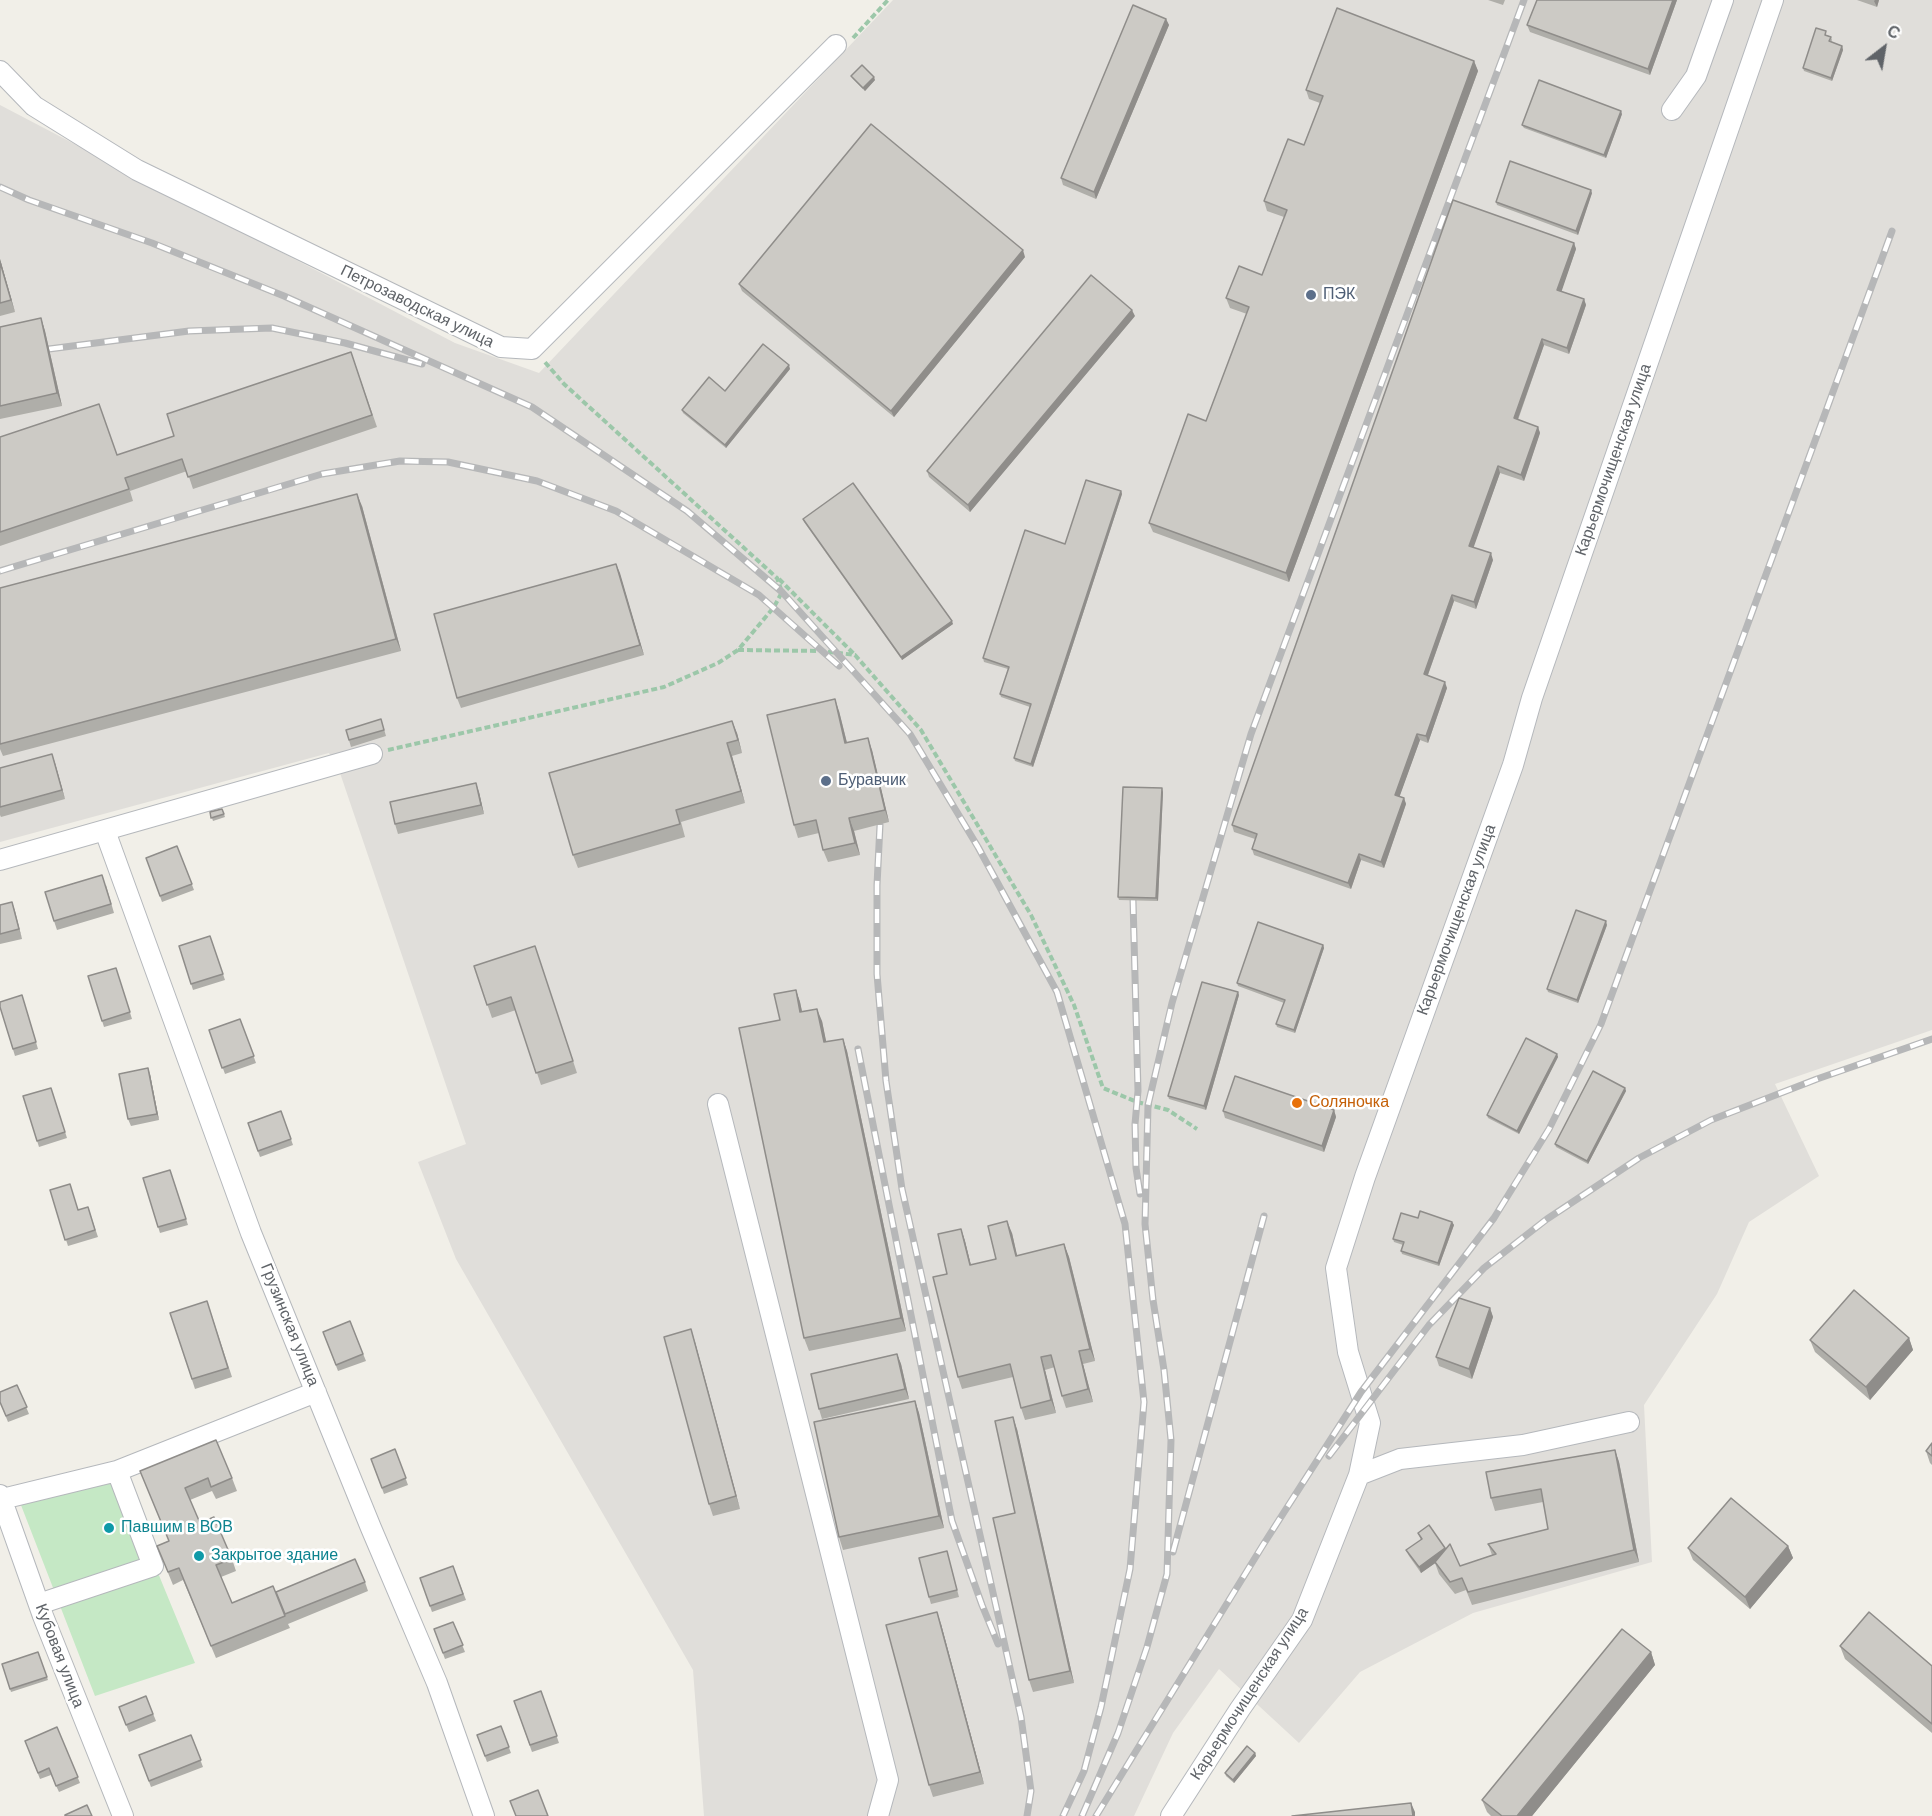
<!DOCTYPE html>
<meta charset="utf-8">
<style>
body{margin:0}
#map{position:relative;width:1932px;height:1816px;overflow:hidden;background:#f1efe8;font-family:"DM Sans",sans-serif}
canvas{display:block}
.north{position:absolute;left:1854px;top:18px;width:60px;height:60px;-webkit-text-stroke:4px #fff;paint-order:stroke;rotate:31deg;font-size:16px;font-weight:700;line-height:24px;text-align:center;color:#5f6368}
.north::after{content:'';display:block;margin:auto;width:21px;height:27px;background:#5f6368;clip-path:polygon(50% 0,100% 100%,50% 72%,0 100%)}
</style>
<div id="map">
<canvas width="1932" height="1816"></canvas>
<div class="north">С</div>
</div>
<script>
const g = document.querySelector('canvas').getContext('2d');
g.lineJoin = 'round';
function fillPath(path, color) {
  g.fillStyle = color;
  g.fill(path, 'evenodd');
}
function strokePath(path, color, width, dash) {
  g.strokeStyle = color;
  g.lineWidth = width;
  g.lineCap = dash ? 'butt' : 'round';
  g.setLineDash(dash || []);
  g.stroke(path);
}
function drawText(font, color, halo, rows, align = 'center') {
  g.font = font + ' "DM Sans",sans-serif';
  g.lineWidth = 5;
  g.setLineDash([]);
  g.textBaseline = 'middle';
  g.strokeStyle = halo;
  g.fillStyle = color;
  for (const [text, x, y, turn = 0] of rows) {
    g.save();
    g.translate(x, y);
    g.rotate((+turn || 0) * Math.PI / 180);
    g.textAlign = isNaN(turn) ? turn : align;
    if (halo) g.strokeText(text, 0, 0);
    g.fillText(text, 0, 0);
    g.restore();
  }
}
fillPath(new Path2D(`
 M893,0H1932V1030L1775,1084L1819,1176L1749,1222L1717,1294L1644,1405L1652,1562L1473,1613L1360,1672L1299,1743L1219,1669L1173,1733L1134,1816H704L693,1670L456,1259L418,1162L466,1144L340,773L329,753L0,842V105L455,343L539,373Z`), '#e0deda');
fillPath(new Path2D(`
 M123,1474L158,1573L195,1663L95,1696L19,1500Z`), '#c5e8c5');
const minor = new Path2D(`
 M0,71L34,106L137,170L501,347L532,349L836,45
 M1672,110L1696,76L1723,0
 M105,831L251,1233L371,1528L437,1683L484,1816
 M0,860L372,754
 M718,1104L888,1780L878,1816
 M117,1471L316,1392
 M1359,1475L1400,1459L1523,1445L1629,1422
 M0,1495L43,1616L123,1816
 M2,1499L117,1471L153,1566L39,1604
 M1171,1816L1240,1709L1302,1620L1359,1475L1370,1423L1348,1352L1336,1268L1365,1177L1513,765L1532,698L1773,0`);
strokePath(minor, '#b5b8bc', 22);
strokePath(new Path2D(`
 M853,38L888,0
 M779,579L854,654
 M738,650L822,651L855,655L921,730L1031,915L1074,1005L1103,1088L1137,1102L1168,1110L1197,1129
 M388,750L664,687L718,663L738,650L774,607L782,592L777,578L564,384L544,361`), '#9cc7a9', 4, [6, 3]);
strokePath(minor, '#fff', 20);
const rail = new Path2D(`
 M0,187L29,200L152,243L284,296L532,407L687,511L782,592L910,734L978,847L1057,992L1125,1224L1144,1402L1130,1569L1101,1707L1084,1771L1063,1816
 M49,349L189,331L272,328L345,343L422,364
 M0,571L322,474L400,461L448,462L537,481L616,511L759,595L839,666
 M880,825L877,885V974L886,1081L902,1189L1021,1717L1031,1791L1027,1816
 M1133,900L1138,1091L1135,1124L1136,1168L1140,1194
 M858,1049L952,1521L982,1605L998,1644
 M1329,1456L1429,1325L1484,1268L1547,1219L1639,1158L1711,1120L1817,1079L1932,1039
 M1173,1552L1264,1216
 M1082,1816L1118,1733L1147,1647L1167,1574L1171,1440L1164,1370L1153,1300L1145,1224L1148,1105L1172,1003L1251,734L1524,0
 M1096,1816L1263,1545L1361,1392L1494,1218L1549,1129L1601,1024L1892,231`);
strokePath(rail, '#b6b7b8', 7);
strokePath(rail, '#fff', 4.5, [14]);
fillPath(new Path2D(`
 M1488,0H1505L1503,5Z
 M1537,0H1677L1650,75L1530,32L1527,25Z
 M1857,0H1879L1877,7Z
 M1166,19L1169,25L1096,199L1063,185L1061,178Z
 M1827,35L1831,37L1832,40L1831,42L1842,46L1843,50L1832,81L1804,71L1803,68L1828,35Z
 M1474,61L1478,71L1289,582L1153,532L1149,523L1206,421L1247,314L1230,308L1226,298L1262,275L1284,217L1267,211L1264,201L1304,145L1320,103L1309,99L1306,90Z
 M851,76L875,80L865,91L853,79Z
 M1622,114L1606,158L1524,128L1522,125Z
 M1592,193L1578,235L1497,205L1496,202Z
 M1574,243L1576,249L1561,291L1584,299L1586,305L1569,354L1544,345L1518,420L1538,427L1540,433L1524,481L1500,473L1473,547L1493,560L1476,609L1454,601L1428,675L1447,688L1428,743L1420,740L1399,797L1404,798L1406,804L1384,868L1361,860L1351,889L1254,855L1252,849L1255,839L1234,832L1232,825Z
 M1025,257L894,417L742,291L739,284Z
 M0,259L15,312L0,316Z
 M1135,316L970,512L929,477L927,471Z
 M41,318L45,331L62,406L0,419V327Z
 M351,352L377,427L193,489L187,471L130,491L133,501L0,546V437L117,455L174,436Z
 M790,369L726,448L683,413L682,410Z
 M1121,491L1122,494L1033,767L1015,761L1014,758L1030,707L1001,697L1000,694L1008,669L984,662L983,658L1065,544Z
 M362,506L401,651L3,756L0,749V588Z
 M803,519L953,624L902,660L804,522Z
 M616,564L644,655L461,708L457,698Z
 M839,711L847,743L872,750L889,822L854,831L860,855L828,862L823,850L819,833L798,838L794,825Z
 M381,719L386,736L351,747L346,730Z
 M737,733L742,753L732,756L745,803L681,822L685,837L578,868L573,855Z
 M55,763L65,799L1,817L0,815V768Z
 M479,792L484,814L398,834L395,824Z
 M1163,792L1158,901L1119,900L1118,897Z
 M222,809L225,817L213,821L210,812Z
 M177,846L194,890L162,902L146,858Z
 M106,885L114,913L57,930L54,921Z
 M12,902L22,939L0,944V905Z
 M1607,925L1578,1003L1548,992L1547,989Z
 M210,936L225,980L193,990L179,946Z
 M1323,945L1324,948L1295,1033L1277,1027L1276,1024L1284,1003L1238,986L1237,983Z
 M539,958L577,1073L541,1085L516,1010L492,1018L474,966Z
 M116,968L132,1019L104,1027L88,976Z
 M796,990L800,1002L802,1012L822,1021L826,1042L843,1039L847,1051L906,1331L809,1351L804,1338L780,1020Z
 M22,995L38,1049L15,1056L0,1007Z
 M1239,995L1206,1110L1169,1099L1168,1096Z
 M240,1019L256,1063L225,1074L209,1030Z
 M1557,1054L1558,1057L1519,1134L1488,1118L1487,1115Z
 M150,1074L159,1120L131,1126L128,1119Z
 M51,1088L67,1138L39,1147L23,1096Z
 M1625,1088L1626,1091L1588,1164L1556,1147L1555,1144Z
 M1334,1110L1336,1117L1324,1152L1225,1118L1223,1111Z
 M281,1111L293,1145L260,1157L248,1123Z
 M170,1170L188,1225L160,1233L143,1178Z
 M50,1190L79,1210L88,1207L98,1237L68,1246Z
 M1418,1218L1452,1222L1454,1225L1439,1266L1402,1254L1401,1251L1403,1245L1394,1242L1393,1239Z
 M961,1229L965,1241L971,1265L996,1259L1012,1233L1017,1256L1064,1244L1069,1257L1095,1361L1083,1364L1093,1402L1066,1408L1062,1396L1055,1367L1045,1370L1056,1413L1025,1420L1021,1408L1013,1377L962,1389L958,1377L947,1274Z
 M1490,1308L1493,1317L1472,1379L1439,1366L1436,1357Z
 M210,1310L232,1377L195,1389L170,1313Z
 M350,1321L366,1361L338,1371L323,1332Z
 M1909,1338L1913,1350L1870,1400L1815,1352L1810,1340Z
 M695,1342L740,1509L713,1516L709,1504Z
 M897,1354L901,1364L909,1399L822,1419L819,1409Z
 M17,1385L29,1414L8,1422L0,1402Z
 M915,1401L919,1413L944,1528L843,1550L839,1537Z
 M1017,1429L1074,1683L1033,1692L1029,1680L1015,1513Z
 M1932,1443V1465L1930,1463L1926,1451Z
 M395,1449L408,1485L384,1494L371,1459Z
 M1615,1450L1619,1462L1639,1562L1472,1605L1466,1590L1455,1594L1439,1574L1435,1563L1421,1573L1409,1556L1406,1550L1421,1540L1418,1533L1445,1549L1460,1566L1492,1555L1488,1544L1548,1529L1543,1502L1495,1511L1491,1498Z
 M140,1471L232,1478L237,1491L216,1499L212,1491L190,1500L200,1523L232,1559L236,1571L221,1577L232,1603L276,1592L365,1582L368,1591L288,1624L290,1628L216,1658L183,1580L173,1585L162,1558L157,1546L169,1541Z
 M1788,1546L1793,1558L1750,1609L1693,1560L1688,1548Z
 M947,1551L959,1597L931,1604L929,1597Z
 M453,1566L466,1600L432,1612L420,1578Z
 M453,1622L465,1652L445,1659L434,1629Z
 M941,1624L984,1784L933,1797L929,1785Z
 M1840,1646L1932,1666V1733L1845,1659Z
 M38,1652L48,1680L11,1692L2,1664Z
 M1651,1652L1655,1665L1532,1816H1491L1487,1812L1482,1800Z
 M541,1691L559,1743L532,1752L514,1701Z
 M146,1696L156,1721L129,1732L119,1707Z
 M501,1726L511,1753L487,1762L477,1735Z
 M57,1727L80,1783L59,1792L51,1775L40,1779L25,1741Z
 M191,1735L203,1767L151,1787L139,1755Z
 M1255,1753L1256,1756L1234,1783L1226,1776L1225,1773Z`), '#afaea9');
fillPath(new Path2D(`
 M1673,0H1677L1650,75L1648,69Z
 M1875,0H1879L1877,7L1874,1Z
 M1166,19L1169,25L1096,199L1094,192Z
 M1842,46L1843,50L1832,81L1831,78Z
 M1474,61L1478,71L1289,582L1286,573Z
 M874,77L875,80L865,91L863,88Z
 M1621,111L1622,114L1606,158L1604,155Z
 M1591,190L1592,193L1578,235L1576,231Z
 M1574,243L1576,249L1560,296L1557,290Z
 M1023,250L1025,257L894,417L891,411Z
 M0,259L15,312L11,300L0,262Z
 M1584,299L1586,305L1569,354L1567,348Z
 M1132,310L1135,316L970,512L968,505Z
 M41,318L45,331L62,406L57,393Z
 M1542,339L1544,345L1516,424L1514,418Z
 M789,365L790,369L726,448L725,445Z
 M1538,427L1540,433L1524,481L1521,475Z
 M1498,466L1500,473L1472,552L1469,546Z
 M1121,491L1122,494L1033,767L1031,764Z
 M357,494L362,506L401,651L396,639Z
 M1491,553L1493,560L1476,609L1474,602Z
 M616,564L620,573L644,655L640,645Z
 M1452,595L1454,601L1426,680L1424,674Z
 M952,621L953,624L902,660L901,657Z
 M1445,682L1447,688L1428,743L1426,736Z
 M835,699L839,711L850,755L845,743Z
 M732,721L737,733L742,753L738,740Z
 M1417,734L1420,740L1398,801L1395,795Z
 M868,738L872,750L889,822L885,810Z
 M727,743L732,756L745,803L741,791Z
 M52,754L55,763L65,799L62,790Z
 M476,783L479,792L484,814L481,805Z
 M1162,788L1163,792L1158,901L1156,898Z
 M1404,798L1406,804L1384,868L1381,862Z
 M849,818L854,831L860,855L855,843Z
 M1359,854L1361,860L1351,889L1348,883Z
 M12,902L15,911L22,939L19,929Z
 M1606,921L1607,925L1578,1003L1577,1000Z
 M1323,945L1324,948L1295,1033L1294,1030Z
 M796,990L800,1002L805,1025L800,1012Z
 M1238,992L1239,995L1206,1110L1204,1106Z
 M817,1009L822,1021L829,1055L824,1042Z
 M843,1039L847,1051L906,1331L901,1318Z
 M1557,1054L1558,1057L1519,1134L1517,1131Z
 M148,1068L150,1074L159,1120L157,1114Z
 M1625,1088L1626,1091L1588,1164L1587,1161Z
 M1334,1110L1336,1117L1324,1152L1322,1146Z
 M1007,1221L1012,1233L1020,1268L1016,1256Z
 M1452,1222L1454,1225L1439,1266L1438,1263Z
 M961,1229L965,1241L974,1278L970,1265Z
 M1064,1244L1069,1257L1095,1361L1090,1349Z
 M1490,1308L1493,1317L1472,1379L1469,1369Z
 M691,1329L695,1342L740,1509L736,1496Z
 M1909,1338L1913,1350L1870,1400L1866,1387Z
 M1079,1351L1083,1364L1093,1402L1088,1389Z
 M897,1354L901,1364L909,1399L905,1389Z
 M1041,1357L1045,1370L1056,1413L1051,1400Z
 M915,1401L919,1413L944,1528L939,1516Z
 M1013,1417L1017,1429L1074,1683L1070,1671Z
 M1615,1450L1619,1462L1639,1562L1634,1550Z
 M1788,1546L1793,1558L1750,1609L1745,1597Z
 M1445,1548L1447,1555L1421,1573L1419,1567Z
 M937,1612L941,1624L984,1784L980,1772Z
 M1651,1652L1655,1665L1532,1816H1517Z
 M1255,1753L1256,1756L1234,1783L1233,1780Z
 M1411,1803L1415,1812V1816H1413Z`), '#8f8d8a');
const building = new Path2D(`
 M1537,0H1673L1648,69L1527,25Z
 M1133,5L1166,19L1094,192L1061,178Z
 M1337,8L1474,61L1286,573L1149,523L1188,414L1206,421L1249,307L1226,298L1239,266L1262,275L1287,210L1264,201L1288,139L1304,145L1323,96L1306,90Z
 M1816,28L1826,31L1825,35L1831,37L1829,41L1842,46L1831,78L1803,68Z
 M862,65L874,77L863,88L851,76Z
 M1539,80L1621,111L1604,155L1522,125Z
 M871,124L1023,250L891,411L739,284Z
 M1510,161L1591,190L1576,231L1496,202Z
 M1453,200L1574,243L1557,290L1584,299L1567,348L1542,339L1514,418L1538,427L1521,475L1498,466L1469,546L1491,553L1474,602L1452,595L1424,674L1445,682L1426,736L1417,734L1395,795L1404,798L1381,862L1359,854L1348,883L1252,849L1257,834L1232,825Z
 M0,262L11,300L0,303Z
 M1091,275L1132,310L968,505L927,471Z
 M41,318L57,393L0,406V327Z
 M763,344L789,365L725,445L682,410L709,377L725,391Z
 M351,352L372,415L188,477L182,459L125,478L129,489L0,532V437L99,404L117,455L174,436L167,414Z
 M1086,480L1121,491L1031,764L1014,758L1031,704L1000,694L1009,667L983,658L1025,530L1065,544Z
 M853,483L952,621L901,657L803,519Z
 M357,494L396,639L0,744V588Z
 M616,564L640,645L457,698L434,614Z
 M835,699L845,743L868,738L885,810L849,818L855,843L823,850L816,820L794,825L767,715Z
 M381,719L384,730L349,740L346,730Z
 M732,721L738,740L727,743L741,791L676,810L680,824L573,855L549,773Z
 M52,754L62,790L0,807V768Z
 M476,783L481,805L395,824L390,802Z
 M1123,787L1162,788L1156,898L1118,897Z
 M222,809L224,814L211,818L210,812Z
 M177,846L192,884L160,896L146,858Z
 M102,875L111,904L54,921L45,892Z
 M12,902L19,929L0,934V905Z
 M1576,910L1606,921L1577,1000L1547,989Z
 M1258,922L1323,945L1294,1030L1276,1024L1285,1000L1237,983Z
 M210,936L223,974L191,984L179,946Z
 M535,946L573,1061L536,1073L511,997L487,1005L474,966Z
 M116,968L130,1012L102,1021L88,976Z
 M1202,982L1238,992L1204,1106L1168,1096Z
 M796,990L800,1012L817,1009L824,1042L843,1039L901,1318L804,1338L739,1028L780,1020L774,994Z
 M22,995L36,1042L13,1049L0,1007V1002Z
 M240,1019L254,1056L222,1068L209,1030Z
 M1526,1038L1557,1054L1517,1131L1487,1115Z
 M148,1068L157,1114L128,1119L119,1074Z
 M1593,1071L1625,1088L1587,1161L1555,1144Z
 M1235,1076L1334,1110L1322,1146L1223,1111Z
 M51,1088L65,1132L37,1141L23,1096Z
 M281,1111L291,1139L258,1151L248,1123Z
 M170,1170L186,1219L158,1227L143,1178Z
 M70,1184L78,1210L88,1207L95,1230L65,1240L50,1190Z
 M1420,1211L1452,1222L1438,1263L1401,1251L1404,1242L1393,1239L1401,1213L1418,1218Z
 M1007,1221L1016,1256L1064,1244L1090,1349L1079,1351L1088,1389L1062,1396L1051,1355L1041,1357L1051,1400L1021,1408L1010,1364L958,1377L933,1277L947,1274L938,1234L961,1229L970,1265L996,1259L988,1226Z
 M1854,1290L1909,1338L1866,1387L1810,1340Z
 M1459,1298L1490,1308L1469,1369L1436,1357Z
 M207,1301L228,1368L192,1379L170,1313Z
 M350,1321L363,1354L336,1365L323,1332Z
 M691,1329L736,1496L709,1504L664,1337Z
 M897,1354L905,1389L819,1409L811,1374Z
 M17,1385L27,1407L6,1416L0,1402V1392Z
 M915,1401L939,1516L839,1537L814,1422Z
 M1013,1417L1070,1671L1029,1680L993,1518L1015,1513L995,1421Z
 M216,1440L232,1478L211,1487L208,1478L185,1488L200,1523L214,1517L232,1559L216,1565L232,1603L273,1586L285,1616L211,1646L179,1568L168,1572L157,1546L169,1541L140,1471Z
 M1932,1443V1456L1926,1451Z
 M395,1449L406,1478L382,1488L371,1459Z
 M1615,1450L1634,1550L1468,1592L1462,1578L1450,1582L1435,1562L1450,1544L1460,1566L1496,1554L1488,1544L1548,1529L1541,1489L1491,1498L1486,1472Z
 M1731,1498L1788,1546L1745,1597L1688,1548Z
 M1429,1525L1445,1548L1419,1567L1406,1550L1422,1539L1418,1533Z
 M947,1551L957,1590L929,1597L919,1558Z
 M355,1559L365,1582L285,1614L276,1592Z
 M453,1566L463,1594L430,1606L420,1578Z
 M937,1612L980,1772L929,1785L886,1625Z
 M1869,1612L1932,1666V1724L1840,1646Z
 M453,1622L463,1645L443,1653L434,1629Z
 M1622,1629L1651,1652L1517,1816H1502L1482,1800Z
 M38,1652L47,1677L10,1689L2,1664Z
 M541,1691L557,1736L530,1745L514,1701Z
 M146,1696L153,1714L126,1725L119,1707Z
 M501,1726L509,1747L485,1756L477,1735Z
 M57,1727L78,1777L56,1786L49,1768L38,1773L25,1741Z
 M191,1735L201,1760L149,1781L139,1755Z
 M1247,1746L1255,1753L1233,1780L1225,1773Z
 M538,1790L548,1816H516L510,1801Z
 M1411,1803L1413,1816H1292Z
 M87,1805L92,1816H65V1815Z`);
fillPath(building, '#cccac5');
strokePath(building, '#8f8d8a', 1.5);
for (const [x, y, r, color] of [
 [1311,295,6,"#5c6f8a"],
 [826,781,6,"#5c6f8a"],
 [1297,1103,6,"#e8710a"],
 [109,1528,6,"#0f9aa8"],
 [199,1556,6,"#0f9aa8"]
]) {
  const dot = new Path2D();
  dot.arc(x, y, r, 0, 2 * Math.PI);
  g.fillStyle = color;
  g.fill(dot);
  strokePath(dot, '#fff', 2);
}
drawText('16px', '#4e5e75', '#fff', [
 ["ПЭК",1323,295],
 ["Буравчик",838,781]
], 'left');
drawText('16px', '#5f6368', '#fff', [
 ["Петрозаводская улица",417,307,26],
 ["Карьермочищенская улица",1614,460,-71],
 ["Карьермочищенская улица",1457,920,-70],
 ["Грузинская улица",289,1325,68],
 ["Кубовая улица",59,1656,69],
 ["Карьермочищенская улица",1250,1694,-57]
]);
drawText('16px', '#c56008', '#fff', [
 ["Соляночка",1309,1103]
], 'left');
drawText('16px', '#0d838f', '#fff', [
 ["Павшим в ВОВ",121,1528],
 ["Закрытое здание",211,1556]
], 'left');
</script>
